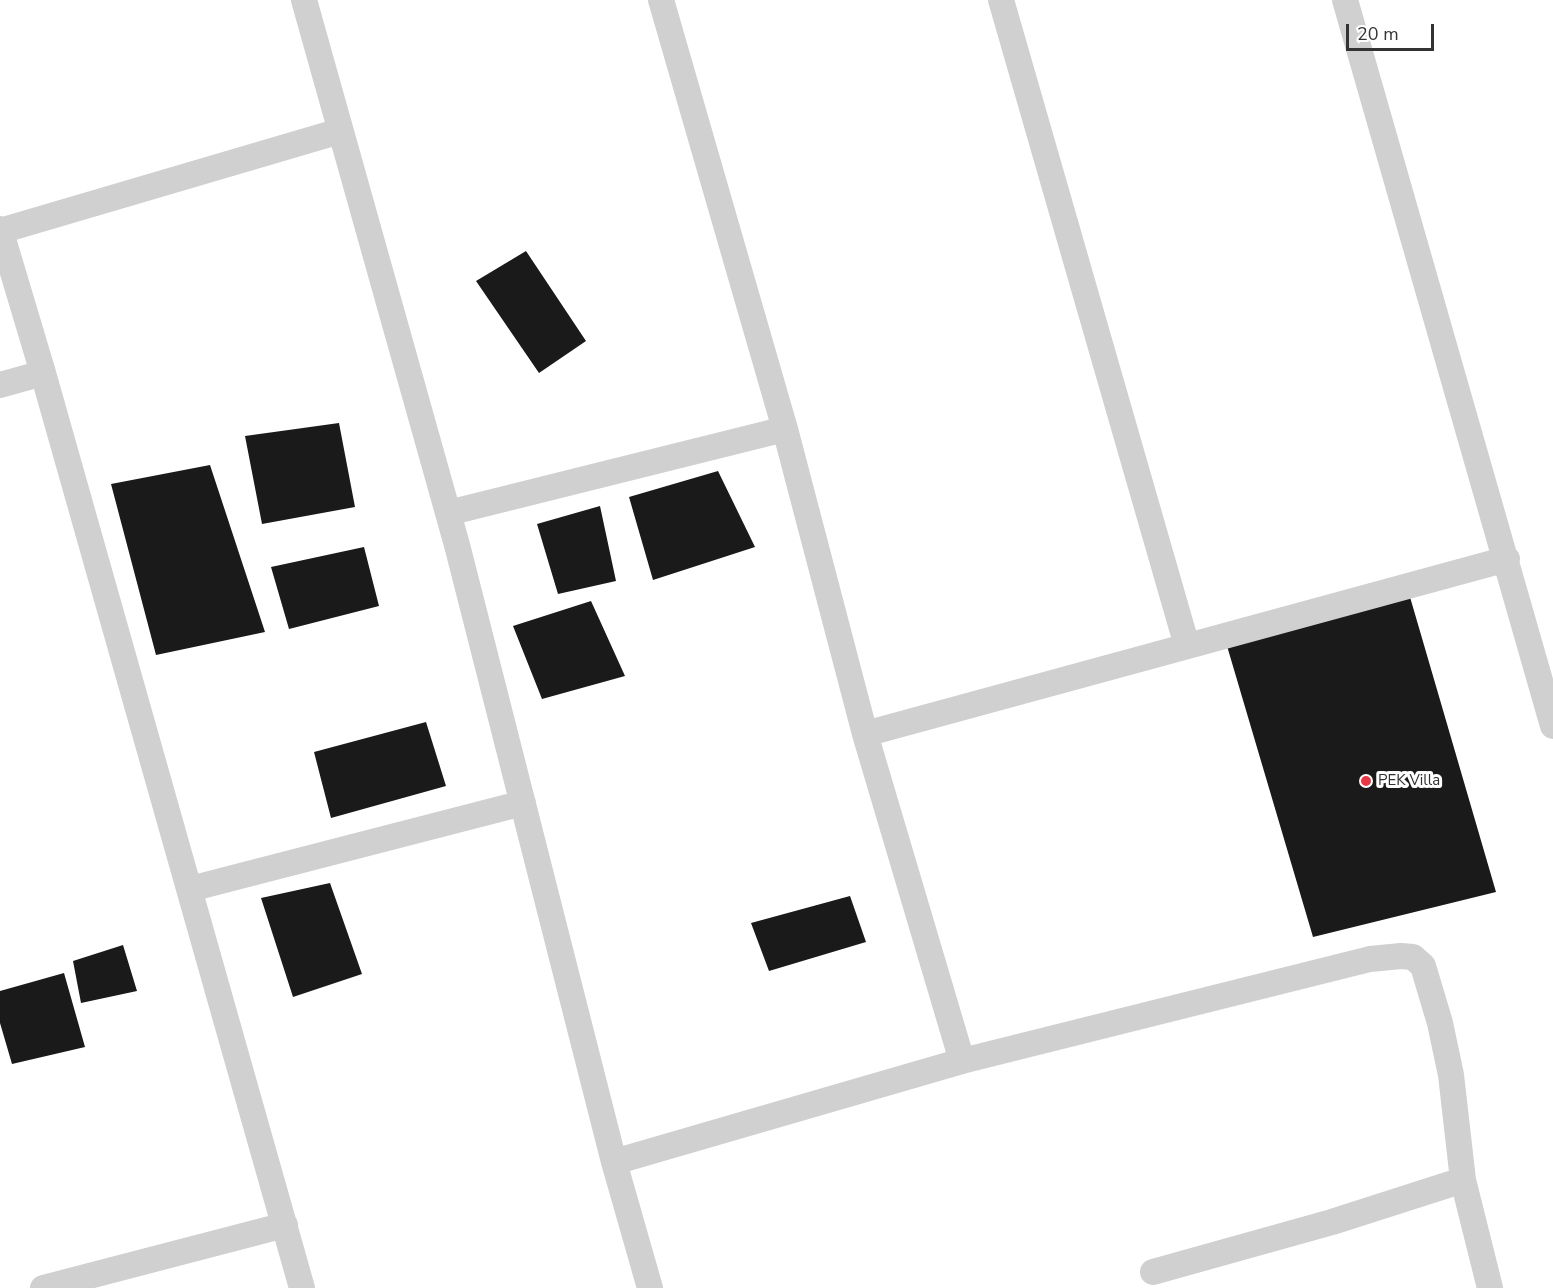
<!DOCTYPE html>
<style>
body{margin:0}
#map{position:relative;width:1553px;height:1288px;overflow:hidden;background:#fff;font-family:"Nunito Sans",sans-serif}
canvas{display:block}
.scale{position:absolute;left:1346px;top:24px;width:88px;height:27px;box-sizing:border-box;border:3px solid #333;border-top:0;padding-left:8px;font-size:18px;line-height:21px;white-space:nowrap;color:#333;-webkit-text-stroke:4px #fff;paint-order:stroke}
</style>
<div id="map">
<canvas width="1553" height="1288"></canvas>
<div class="scale">20 m</div>
</div>
<script>
const g = document.querySelector('canvas').getContext('2d');
g.lineJoin = 'round';
function fillPath(path, color) {
  g.fillStyle = color;
  g.fill(path, 'evenodd');
}
function strokePath(path, color, width, dash) {
  g.strokeStyle = color;
  g.lineWidth = width;
  g.lineCap = dash ? 'butt' : 'round';
  g.setLineDash(dash || []);
  g.stroke(path);
}
function drawText(font, color, halo, rows, align = 'center') {
  g.font = font + ' "Nunito Sans",sans-serif';
  g.lineWidth = 6;
  g.setLineDash([]);
  g.textBaseline = 'middle';
  g.strokeStyle = halo;
  g.fillStyle = color;
  for (const [text, x, y, turn = 0] of rows) {
    g.save();
    g.translate(x, y);
    g.rotate((+turn || 0) * Math.PI / 180);
    g.textAlign = isNaN(turn) ? turn : align;
    if (halo) g.strokeText(text, 0, 0);
    g.fillText(text, 0, 0);
    g.restore();
  }
}
fillPath(new Path2D(`
 M526,251L586,341L539,373L476,281Z
 M339,423L355,507L262,524L245,436Z
 M210,465L265,632L156,655L111,484Z
 M718,471L755,547L653,580L629,497Z
 M600,506L616,581L558,594L537,524Z
 M364,547L379,606L289,629L271,567Z
 M1410,597L1496,892L1313,937L1227,646Z
 M591,601L625,676L542,699L513,626Z
 M426,722L446,786L331,818L314,752Z
 M330,883L362,974L293,997L261,898Z
 M850,896L866,942L769,971L751,923Z
 M123,945L137,991L81,1003L73,961Z
 M64,973L85,1047L12,1064L0,1023V991Z`), '#1a1a1a');
strokePath(new Path2D(`
 M304,0L457,545L614,1162L650,1288
 M661,0L785,429L865,734L962,1061
 M1001,0L1187,646
 M1345,0L1553,726
 M0,229L43,373L302,1288
 M0,231L340,131
 M0,385L43,373
 M448,513L785,429
 M865,734L1507,559
 M190,889L523,803
 M614,1162L962,1061L1370,959L1401,956L1413,957L1423,966L1440,1023L1451,1075L1463,1180L1490,1288
 M1153,1272L1332,1222L1463,1180
 M43,1288L285,1225`), '#d0d0d0', 26);
for (const [x, y, r, color] of [
 [1366,781,6,"#e63946"]
]) {
  const dot = new Path2D();
  dot.arc(x, y, r, 0, 2 * Math.PI);
  g.fillStyle = color;
  g.fill(dot);
  strokePath(dot, '#fff', 2);
}
drawText('15px', '#333', '#fff', [
 ["PEK Villa",1378,781]
], 'left');
</script>
